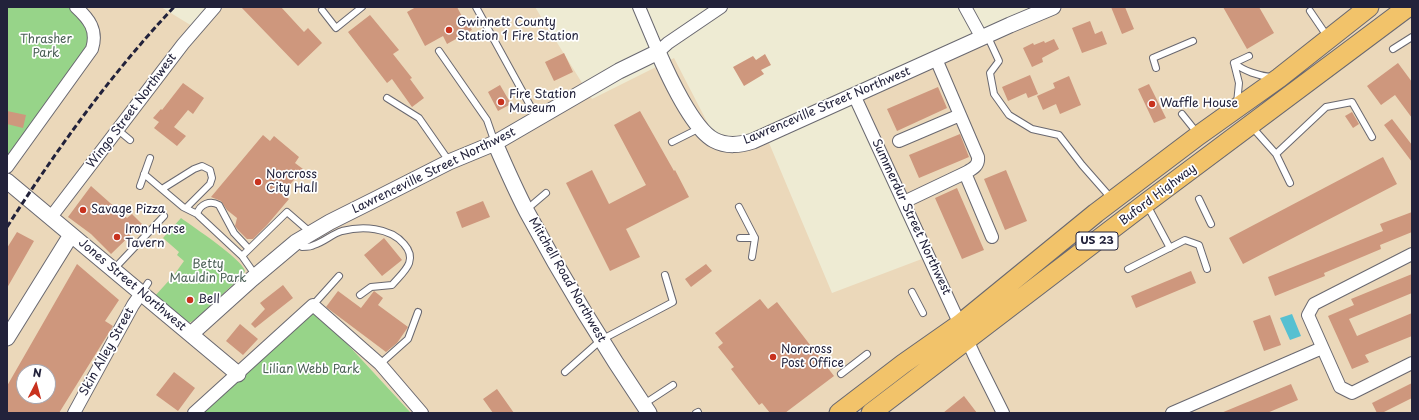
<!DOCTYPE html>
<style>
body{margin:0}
#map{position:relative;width:1419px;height:420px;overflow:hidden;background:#eeebd3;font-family:"Playpen Sans",sans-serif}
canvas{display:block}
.frame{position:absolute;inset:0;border:8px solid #22223b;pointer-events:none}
.north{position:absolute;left:16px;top:364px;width:40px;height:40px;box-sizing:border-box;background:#fff;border:1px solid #a7a7b1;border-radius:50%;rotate:6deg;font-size:11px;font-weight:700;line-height:16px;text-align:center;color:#22223b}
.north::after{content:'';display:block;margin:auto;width:14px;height:18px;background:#c8321e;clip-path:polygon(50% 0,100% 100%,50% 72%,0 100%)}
</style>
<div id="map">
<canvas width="1419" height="420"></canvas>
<div class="frame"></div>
<div class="north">N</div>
</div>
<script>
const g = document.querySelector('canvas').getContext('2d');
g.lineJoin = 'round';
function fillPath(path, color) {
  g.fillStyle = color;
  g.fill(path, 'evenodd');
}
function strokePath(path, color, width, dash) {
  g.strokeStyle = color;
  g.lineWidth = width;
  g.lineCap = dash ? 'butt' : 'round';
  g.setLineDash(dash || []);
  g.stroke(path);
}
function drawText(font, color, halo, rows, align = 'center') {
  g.font = font + ' "Playpen Sans",sans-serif';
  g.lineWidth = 3.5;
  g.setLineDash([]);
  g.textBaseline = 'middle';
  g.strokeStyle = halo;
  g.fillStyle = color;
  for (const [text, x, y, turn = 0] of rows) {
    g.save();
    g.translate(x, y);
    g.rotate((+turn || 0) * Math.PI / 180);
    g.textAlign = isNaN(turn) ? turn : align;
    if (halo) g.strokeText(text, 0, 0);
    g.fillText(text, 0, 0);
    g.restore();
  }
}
fillPath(new Path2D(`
 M59,7H161L197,29L220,7H535L592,99L674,58L720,147L764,131L832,293L935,254L853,98L1037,7H1412V413H411L314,308L200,413H7V100ZM24,372H48V396H24Z`), '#ebd8ba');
fillPath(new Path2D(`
 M7,7H76L94,43L7,167Z
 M181,218C193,227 241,258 245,271L242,276L197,318L191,322H186L154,297L174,275L184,261L177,255L179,252L163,238Z
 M314,308L411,413H200Z`), '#97d489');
fillPath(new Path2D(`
 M1292,314L1301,336L1290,340L1280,318Z`), '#56c0d1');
fillPath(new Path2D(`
 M241,7H281L304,32L308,28L322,43L298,66Z
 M416,7H457L466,24L468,23L472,30L447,44L443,36L425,46L407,12Z
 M1111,7H1125L1134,29L1122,34Z
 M1223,7H1259L1274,33L1247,49Z
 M370,15L399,50L393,54L412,78L410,79L424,98L412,107L392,79L387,83L348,32Z
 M1090,21L1095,34L1102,31L1107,44L1082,53L1072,28Z
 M1054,39L1059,49L1042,58L1043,62L1032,67L1023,48L1033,43L1034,45L1044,41L1045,43Z
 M564,53L573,72L554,81L545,62Z
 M765,54L771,65L761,70L764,74L744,86L733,67L753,56L756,60Z
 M1398,63L1412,82V118L1395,95L1381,105L1367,86Z
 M1030,75L1038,94L1028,98L1026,93L1008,101L1002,87Z
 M1069,76L1081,105L1060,114L1056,104L1043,110L1037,96L1055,88L1053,83Z
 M183,83L204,98L193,114L188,110L174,127L186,136L177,146L154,128L159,122L153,118L161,109L162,110Z
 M1149,84L1166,118L1154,123L1138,89Z
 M500,85L511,104L498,111L488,92Z
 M938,87L947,108L897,131L887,109Z
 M7,111L26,115L23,128L7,124Z
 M640,111L674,171L675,170L689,197L626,229L640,257L610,271L566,183L592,170L609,204L646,185L614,125Z
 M1352,112L1359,124L1353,128L1345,116Z
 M1392,119L1412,145V162L1384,125Z
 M960,134L969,157L919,178L909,155Z
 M263,135L270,141L274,136L299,157L295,163L303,169L282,194L289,199L267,225L253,239H247L238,230L235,226L237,218L227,210L221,201L211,197Z
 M1383,157L1397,184L1243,264L1229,238Z
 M1006,170L1027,221L1005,230L984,179Z
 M91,186L127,218L132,214L142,224L111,254L91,234L68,217Z
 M957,188L984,250L962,259L935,198Z
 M483,201L490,217L462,228L456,212Z
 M1412,212V232L1380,245L1381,249L1324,273L1325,276L1275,296L1268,277L1383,231L1380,224Z
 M17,232L34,241L7,288V248Z
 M384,238L402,260L382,276L364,255Z
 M77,264L119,300L105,321L113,326L59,413H7V386ZM24,372H48V396H24Z
 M706,264L712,271L691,287L685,279Z
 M1191,271L1196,283L1136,308L1131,296Z
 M1412,274V293L1349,319L1357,336L1412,313V336L1365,355L1369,362L1352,369L1328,316L1354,305L1351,299Z
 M283,285L293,298L255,328L251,324L265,309L260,303Z
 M338,291L361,308L374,291L383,298L378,305L408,327L406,330L397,343L386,352L326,307Z
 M760,299L768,309L777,302L834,376L785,413H770L762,403L759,405L731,369L734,367L718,347L723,343L715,333Z
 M1270,315L1281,345L1264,351L1253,321Z
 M240,324L258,339L243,355L226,341Z
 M174,372L195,388L178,411L156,395Z
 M1412,383V398L1382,413H1377L1372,403Z
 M1291,384L1298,400L1267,413H1221Z
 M497,389L514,413H493L483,399Z
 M964,396L977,413H943Z`), '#ce977d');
const service = new Path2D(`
 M476,7L537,118
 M322,10L336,28L362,7
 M1310,11L1327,36
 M987,35L999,61L990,73L994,94L1009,115L1032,129L1059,135L1082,165L1111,198
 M1393,49L1412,37
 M439,51L487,120L495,143
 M1234,63C1244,71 1259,76 1271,77
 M1234,63L1239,83L1237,103
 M1234,63L1249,56
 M1156,68L1153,58L1193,41
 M387,98L419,118L449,161
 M1182,114L1198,134
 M1252,127L1276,154L1290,183
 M118,130L130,140
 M672,142L700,128
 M1276,154L1326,107L1352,102L1372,137
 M144,174L183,207L197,214L242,256L256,276
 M140,186L150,158
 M162,189L194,169L202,166L210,170L212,178L210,184L186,208
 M1199,199L1211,224
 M1147,205L1170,248
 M739,207L755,238L752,257
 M526,210L546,193
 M197,214C200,204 210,200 219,205L234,233L249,249
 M740,238H755
 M296,242L302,247C306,247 311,247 314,245C324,242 332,234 342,231C362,226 390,227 404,244C419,261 403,272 392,285L371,287L360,295
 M242,256L287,212L310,232
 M114,269L164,216
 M1128,269L1185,240L1199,245L1207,269
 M142,292L148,283
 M912,292L923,313
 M313,305L339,276
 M380,364L408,339L418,312
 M565,372L601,340L673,302L665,275
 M841,374L867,354
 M644,404L673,385
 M696,413L698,412`);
const minor = new Path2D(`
 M639,7L658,52L668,43L721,7
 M965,7L982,38
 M854,95L975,357L1003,413
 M899,141L960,115
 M7,167L92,49C98,30 89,19 76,7
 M965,173L992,237
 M904,202L967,172C974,168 979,165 978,157L936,59
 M51,217L183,44L215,7
 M1412,254L1314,304L1308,315L1340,387L1352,393L1412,363
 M74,413L133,305L142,292
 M194,413L313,305L380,364L422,413
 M1172,413L1322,348`);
const tertiary = new Path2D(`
 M495,143C505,166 515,189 527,212C564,281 605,348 649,413
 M7,181L238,374
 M191,334L252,279L296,242L330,222L378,198L449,162L495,143L619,71L658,52C668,75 693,129 714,140C727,147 740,145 753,141L1010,25L1053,7
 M7,338L71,235`);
const primary = new Path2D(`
 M839,413L903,364L960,324L1096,213L1199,135L1279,78L1369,7
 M871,413L1146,203L1408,7`);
strokePath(service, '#696870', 8);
strokePath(minor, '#696870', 14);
strokePath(tertiary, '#696870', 17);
strokePath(primary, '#696870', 21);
strokePath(service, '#fff', 6);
strokePath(minor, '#fff', 12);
strokePath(tertiary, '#fff', 15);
strokePath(primary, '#f2c36a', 19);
strokePath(new Path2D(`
 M7,227C57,149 111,74 174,7`), '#22223b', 3, [6, 3]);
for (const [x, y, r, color] of [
 [449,30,4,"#c8321e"],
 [501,102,4,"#c8321e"],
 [1152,104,4,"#c8321e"],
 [258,182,4,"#c8321e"],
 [83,210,4,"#c8321e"],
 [117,237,4,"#c8321e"],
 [190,300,4,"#c8321e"],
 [773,357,4,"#c8321e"]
]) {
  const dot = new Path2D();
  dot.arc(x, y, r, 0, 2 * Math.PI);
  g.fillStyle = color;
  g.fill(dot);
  strokePath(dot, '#fff', 1.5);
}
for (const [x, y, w] of [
 [1097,241,42]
]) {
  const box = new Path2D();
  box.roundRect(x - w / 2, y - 9, w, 18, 3);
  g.fillStyle = '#fff';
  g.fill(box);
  strokePath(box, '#22223b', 1);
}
drawText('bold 11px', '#22223b', null, [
 ["US 23",1097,241]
]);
drawText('12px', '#22223b', '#fff', [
 ["Gwinnett County",457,23],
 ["Station 1 Fire Station",457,37],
 ["Fire Station",509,95],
 ["Museum",509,109],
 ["Waffle House",1160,104],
 ["Norcross",266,175],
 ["City Hall",266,189],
 ["Savage Pizza",91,210],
 ["Iron Horse",125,230],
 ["Tavern",125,244],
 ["Bell",198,300],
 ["Norcross",781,350],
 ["Post Office",781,364]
], 'left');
drawText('12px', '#4b6056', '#fff', [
 ["Thrasher",46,40],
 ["Park",46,54],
 ["Betty",208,265],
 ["Mauldin Park",208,279],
 ["Lilian Webb Park",311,370]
]);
drawText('12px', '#22223b', '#fff', [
 ["Lawrenceville Street Northwest",827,106,-23],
 ["Wingo Street Northwest",132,111,-53],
 ["Lawrenceville Street Northwest",434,171,-26],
 ["Buford Highway",1158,195,-37],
 ["Summerdur Street Northwest",911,217,65],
 ["Mitchell Road Northwest",567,280,60],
 ["Jones Street Northwest",132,285,40],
 ["Skin Alley Street",107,352,-61]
]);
</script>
